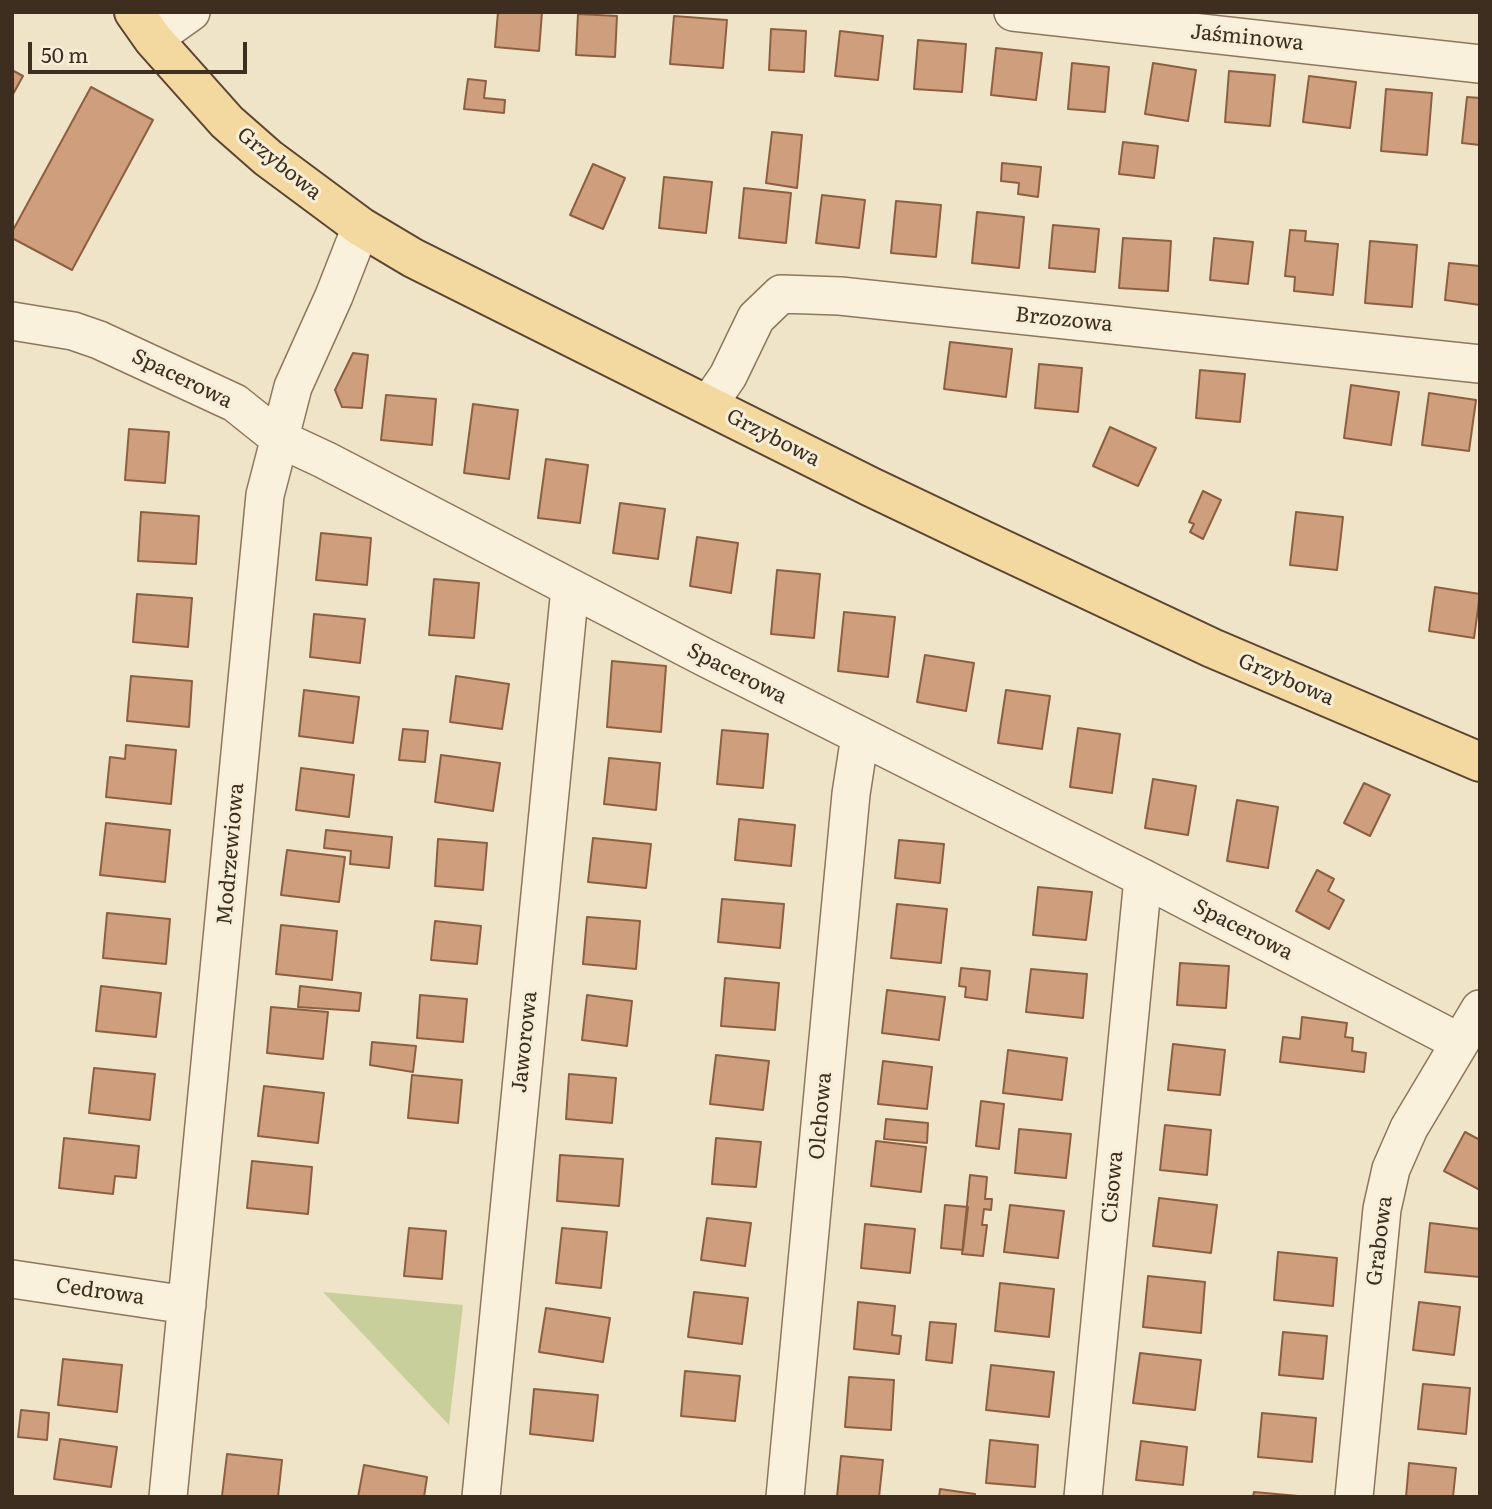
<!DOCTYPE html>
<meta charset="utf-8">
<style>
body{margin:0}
#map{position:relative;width:1492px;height:1509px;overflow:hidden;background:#f0e4c8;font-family:Literata,serif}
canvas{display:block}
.frame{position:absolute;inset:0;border:14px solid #3d2e20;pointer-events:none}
.scale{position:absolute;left:28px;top:42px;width:219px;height:32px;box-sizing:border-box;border:4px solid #3d2e20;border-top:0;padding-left:9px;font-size:21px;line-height:24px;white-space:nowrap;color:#3d2e20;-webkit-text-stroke:5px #f7eed8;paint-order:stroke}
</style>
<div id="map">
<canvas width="1492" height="1509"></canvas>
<div class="frame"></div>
<div class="scale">50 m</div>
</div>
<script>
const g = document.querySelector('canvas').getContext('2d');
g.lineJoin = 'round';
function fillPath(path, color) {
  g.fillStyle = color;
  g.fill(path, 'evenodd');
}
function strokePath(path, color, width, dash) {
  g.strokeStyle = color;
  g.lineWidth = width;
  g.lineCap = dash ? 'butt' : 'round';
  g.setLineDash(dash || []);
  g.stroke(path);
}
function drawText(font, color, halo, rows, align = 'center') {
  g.font = font + ' Literata,serif';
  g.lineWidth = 6;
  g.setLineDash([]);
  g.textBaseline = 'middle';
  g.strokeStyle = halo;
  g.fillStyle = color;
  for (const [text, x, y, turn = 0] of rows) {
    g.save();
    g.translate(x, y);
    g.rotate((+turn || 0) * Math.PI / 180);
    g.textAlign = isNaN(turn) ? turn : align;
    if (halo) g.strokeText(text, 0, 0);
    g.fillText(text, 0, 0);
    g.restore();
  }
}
fillPath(new Path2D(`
 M323,1292L463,1305L449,1425Z`), '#c9cf9b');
const building = new Path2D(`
 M498,12H542L539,51L495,47Z
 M578,14L617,16L615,57L576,55Z
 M674,16L727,20L723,68L670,64Z
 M771,29L806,31L804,72L769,70Z
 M840,31L883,36L878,80L835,76Z
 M918,40L966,44L962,92L914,89Z
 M996,48L1042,53L1036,100L991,95Z
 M1072,63L1109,67L1105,112L1068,109Z
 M1153,63L1196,70L1188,121L1145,114Z
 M12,70L23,76L12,96Z
 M1229,71L1275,75L1270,126L1225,122Z
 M1309,76L1356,82L1350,128L1303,122Z
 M468,79L486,81L484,98L505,100L504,113L464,109Z
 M91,87L153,120L72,270L12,238V232Z
 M1386,89L1432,93L1427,155L1381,151Z
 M1467,97L1480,98V145L1462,143Z
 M772,132L802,135L797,188L766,183Z
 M1123,142L1158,146L1154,178L1119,174Z
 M1002,163L1041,167L1038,197L1018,194L1019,183L1001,181Z
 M593,164L625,178L603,229L570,215Z
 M664,177L712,182L706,233L659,228Z
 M744,188L791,193L786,243L739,238Z
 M822,195L865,200L859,248L816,243Z
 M896,201L941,205L936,257L891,253Z
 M977,212L1024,217L1019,268L972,263Z
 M1053,225L1099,229L1095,272L1049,268Z
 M1290,230L1306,231L1305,241L1338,244L1333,295L1294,291L1295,277L1285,276Z
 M1123,238L1171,241L1168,291L1119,288Z
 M1214,238L1253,242L1248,284L1210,280Z
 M1370,241L1417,245L1412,307L1365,303Z
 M1449,263L1480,266V305L1445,300Z
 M950,342L1012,349L1006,397L944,389Z
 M353,353L368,355L362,408L342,407L335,390Z
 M1039,364L1082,368L1078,412L1035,408Z
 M1200,370L1245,374L1240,422L1196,418Z
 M1351,385L1399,392L1391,445L1344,438Z
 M1429,393L1476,400L1469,451L1422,445Z
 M386,395L436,399L432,445L381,440Z
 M473,404L518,410L509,479L464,473Z
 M1110,427L1156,448L1138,486L1093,466Z
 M129,429L169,432L165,483L125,480Z
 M546,459L588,465L580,523L538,518Z
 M1203,491L1221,500L1203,539L1190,532L1194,524L1189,522Z
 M620,503L665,509L658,559L613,553Z
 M141,512L199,516L196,564L138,561Z
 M1296,512L1343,517L1337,570L1290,565Z
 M321,533L371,538L367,585L316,580Z
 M697,537L738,543L731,593L690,586Z
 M777,570L820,574L814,638L771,634Z
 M434,579L479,583L474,638L429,635Z
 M1435,587L1480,594L1474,638L1429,631Z
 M137,594L192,598L188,647L133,642Z
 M844,612L895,617L888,677L838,671Z
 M314,614L365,619L360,663L310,657Z
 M925,655L974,663L966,711L917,702Z
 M612,661L666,666L661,732L607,727Z
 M131,676L192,681L189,727L127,721Z
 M456,676L509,684L502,729L450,722Z
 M304,690L359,697L353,743L299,736Z
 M1006,690L1050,696L1042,749L998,743Z
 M1078,728L1120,734L1112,793L1070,787Z
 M403,729L428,731L425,762L399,760Z
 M722,730L768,734L763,788L717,784Z
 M126,745L176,750L171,804L106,797L110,757L125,759Z
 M441,755L500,763L493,811L435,802Z
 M609,758L660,763L656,810L604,804Z
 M301,768L354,775L349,817L296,810Z
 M1153,779L1196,786L1188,835L1145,828Z
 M1364,783L1390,795L1370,836L1344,823Z
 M1237,800L1278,807L1268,868L1227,861Z
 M739,819L795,825L791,866L735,860Z
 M106,823L170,830L165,882L100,875Z
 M326,830L392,837L389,868L350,864L351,851L324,848Z
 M593,838L651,844L646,888L588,882Z
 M438,839L487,843L483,890L435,886Z
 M899,840L944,844L940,883L895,878Z
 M287,850L345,857L339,902L281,895Z
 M1317,870L1334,879L1328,891L1344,900L1329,929L1296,911Z
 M1038,887L1092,892L1086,940L1033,935Z
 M722,899L784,904L780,948L718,942Z
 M897,904L947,909L941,963L891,958Z
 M107,913L170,919L166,964L103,958Z
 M587,917L640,921L636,969L583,964Z
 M435,921L481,926L477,964L431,960Z
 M281,925L337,931L332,980L276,974Z
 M1180,963L1229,966L1226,1008L1177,1005Z
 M961,968L990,971L987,1000L965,997L966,987L959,986Z
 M1031,969L1087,974L1083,1018L1026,1012Z
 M725,978L779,983L775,1030L721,1026Z
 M101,986L161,993L156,1037L96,1031Z
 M300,986L361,993L359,1011L298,1007Z
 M887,990L945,997L939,1040L882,1033Z
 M420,995L467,999L463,1042L417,1038Z
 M587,995L632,1001L627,1046L582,1040Z
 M271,1007L328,1012L323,1059L267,1053Z
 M1302,1017L1347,1023L1345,1037L1353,1038L1352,1051L1366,1053L1364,1072L1280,1062L1283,1037L1300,1039Z
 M372,1042L416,1046L413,1072L370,1065Z
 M1173,1044L1225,1050L1220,1095L1168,1090Z
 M1008,1050L1067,1058L1062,1100L1003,1093Z
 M716,1055L769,1061L763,1110L710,1104Z
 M883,1061L932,1067L927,1109L878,1104Z
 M94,1068L155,1074L150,1120L89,1113Z
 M569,1074L616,1078L612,1123L566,1119Z
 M412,1075L462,1080L458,1123L408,1118Z
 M264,1086L324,1093L318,1143L258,1136Z
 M981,1101L1004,1104L999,1149L976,1146Z
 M886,1119L928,1123L927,1143L884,1139Z
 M1165,1125L1211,1130L1207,1175L1160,1170Z
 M1019,1129L1071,1134L1066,1178L1015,1173Z
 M1465,1132L1480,1140V1190L1444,1171Z
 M64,1138L139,1146L136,1178L115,1176L113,1194L59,1188Z
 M716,1138L761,1142L756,1187L712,1184Z
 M876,1141L926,1147L921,1192L871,1186Z
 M560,1155L623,1159L619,1206L557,1201Z
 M252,1161L312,1167L308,1214L247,1208Z
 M970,1175L987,1177L985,1199H992L991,1210L984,1209L982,1225H987L983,1256L962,1254Z
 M1159,1198L1217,1205L1211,1253L1153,1246Z
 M945,1205L968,1207L963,1250L941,1248Z
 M1010,1205L1064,1211L1058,1258L1004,1252Z
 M707,1218L751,1223L745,1266L701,1260Z
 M1430,1223L1480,1229V1277L1425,1272Z
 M865,1224L915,1229L910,1273L861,1268Z
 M409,1228L446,1231L442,1279L404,1276Z
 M562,1228L607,1232L601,1288L556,1283Z
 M1278,1252L1337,1258L1333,1306L1274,1300Z
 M1148,1276L1205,1282L1201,1333L1143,1327Z
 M1000,1283L1054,1289L1049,1337L995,1331Z
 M694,1292L748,1298L742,1344L688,1337Z
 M858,1302L895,1306L892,1335L901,1336L899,1354L854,1349Z
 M1419,1302L1460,1307L1454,1355L1413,1350Z
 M546,1308L610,1318L603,1362L539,1352Z
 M930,1322L956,1324L952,1363L926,1360Z
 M1283,1332L1327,1336L1323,1379L1279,1375Z
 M1140,1353L1201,1360L1195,1410L1133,1403Z
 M63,1359L122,1365L117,1412L58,1405Z
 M991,1365L1054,1372L1049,1417L986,1410Z
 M685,1371L740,1376L735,1421L681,1416Z
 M849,1377L894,1380L891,1430L845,1427Z
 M1423,1384L1470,1388L1466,1434L1418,1429Z
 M534,1389L598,1395L593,1441L530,1434Z
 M21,1410L49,1413L47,1440L18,1437Z
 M1262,1413L1316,1418L1312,1462L1258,1457Z
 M60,1439L117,1447L111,1487L54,1479Z
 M990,1440L1038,1445L1035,1487L986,1483Z
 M1141,1441L1187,1447L1183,1485L1136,1480Z
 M227,1454L282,1460L278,1497L222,1496Z
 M841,1456L883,1460L879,1497H837Z
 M1409,1463L1456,1468L1453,1497H1406Z
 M364,1465L427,1477L424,1497H358Z
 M940,1489L975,1494V1497H939Z
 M1254,1492L1309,1497H1253Z`);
fillPath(building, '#cf9f7d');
strokePath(building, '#8d5f41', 2);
const minor = new Path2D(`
 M1013,12L1480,64
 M153,39L191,12
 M12,321L73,331L99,340L235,403L280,439L325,460L704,657L1143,878L1459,1042
 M708,405L728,376L756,318L781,294L840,296L1480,364
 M12,1279L187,1305
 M168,1497L265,495L293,387L334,296L361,227
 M481,1497L570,588
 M785,1497L851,794L860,736
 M1083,1497L1143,878
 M1354,1497L1382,1209L1391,1169L1409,1128L1480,1009`);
const major = new Path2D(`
 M134,12L153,39L227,122L268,158L361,227L413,258L871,487L974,536L1212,648L1480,762`);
strokePath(minor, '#8d765c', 40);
strokePath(major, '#5b4430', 42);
strokePath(minor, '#faf1dc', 37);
strokePath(major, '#f3d9a0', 38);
drawText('21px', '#3d2e20', '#f7eed8', [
 ["Jaśminowa",1247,38,6],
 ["Grzybowa",279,164,39],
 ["Brzozowa",1064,320,6],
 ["Spacerowa",182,379,26],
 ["Grzybowa",773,438,27],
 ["Spacerowa",737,674,27],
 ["Grzybowa",1286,680,23],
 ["Modrzewiowa",231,854,-85],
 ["Spacerowa",1243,930,27],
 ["Jaworowa",525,1042,-84],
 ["Olchowa",821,1116,-85],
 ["Cisowa",1113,1187,-85],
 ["Grabowa",1380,1241,-83],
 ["Cedrowa",100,1292,8]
]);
</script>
